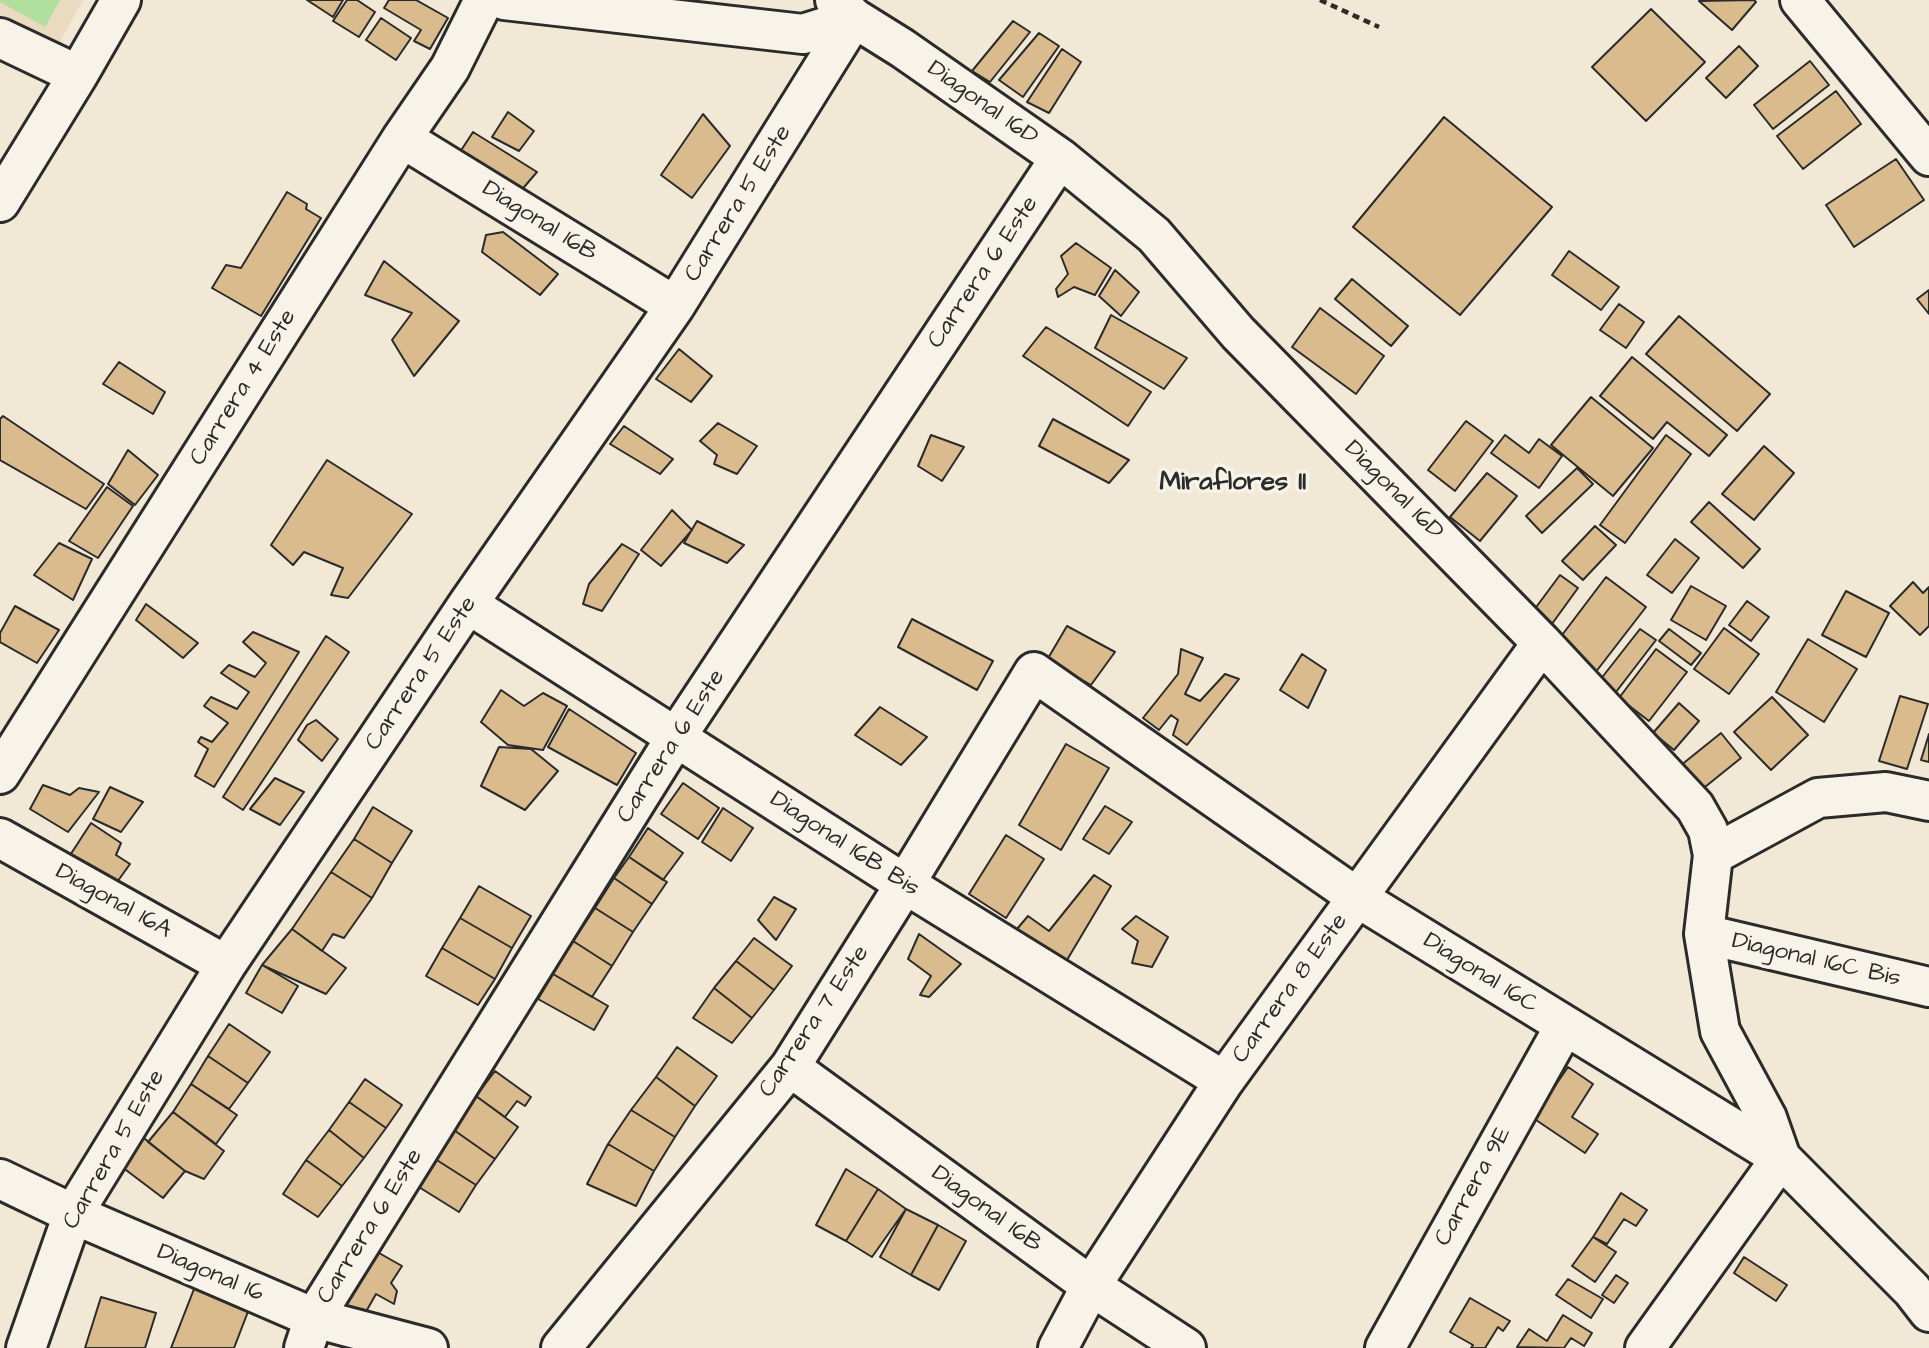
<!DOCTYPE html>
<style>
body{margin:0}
canvas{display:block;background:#f1e8d6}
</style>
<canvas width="1929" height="1348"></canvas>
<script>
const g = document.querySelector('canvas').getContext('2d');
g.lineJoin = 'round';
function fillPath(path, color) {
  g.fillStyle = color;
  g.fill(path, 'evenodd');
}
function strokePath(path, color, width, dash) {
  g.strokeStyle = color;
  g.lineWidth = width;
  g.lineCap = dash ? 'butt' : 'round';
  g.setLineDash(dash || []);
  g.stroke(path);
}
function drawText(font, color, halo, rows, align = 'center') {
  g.font = font + ' "Architects Daughter",sans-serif';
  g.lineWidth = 7;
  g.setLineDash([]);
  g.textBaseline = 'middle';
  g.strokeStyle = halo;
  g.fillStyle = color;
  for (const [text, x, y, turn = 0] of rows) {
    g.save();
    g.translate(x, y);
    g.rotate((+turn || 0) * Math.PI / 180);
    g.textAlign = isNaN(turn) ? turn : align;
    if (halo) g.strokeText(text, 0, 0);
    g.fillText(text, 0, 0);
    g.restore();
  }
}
fillPath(new Path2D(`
 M0,0H83L55,51L0,23Z`), '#eadac0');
fillPath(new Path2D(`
 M0,0H60L45,27L0,2Z`), '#b1df9e');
const building = new Path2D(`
 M307,0H343L333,17Z
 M347,0H357L375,12L359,37L333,21Z
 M389,0H416L448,18L430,49L414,41L421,30L384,8Z
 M1754,0L1756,2L1732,30L1699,1Z
 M1651,9L1705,62L1646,121L1592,67Z
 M381,18L411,38L396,60L366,40Z
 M1013,21L1030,32L990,82L972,71Z
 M1039,33L1059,46L1023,97L999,80Z
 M1739,46L1758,66L1726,98L1706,78Z
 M1062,49L1081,62L1049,113L1027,102Z
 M1810,61L1829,85L1773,129L1754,105Z
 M1836,91L1861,124L1803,169L1777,136Z
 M508,112L534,131L519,151L492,137Z
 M703,114L730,146L692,198L661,175Z
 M1444,117L1552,207L1460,315L1353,227Z
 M473,132L537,172L519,193L460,152Z
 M1896,159L1924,200L1854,247L1826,205Z
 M287,192L307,204L306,209L321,218L261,316L212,288L226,265L241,268Z
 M503,232L558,274L540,295L482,252L486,235Z
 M1076,243L1111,268L1095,295L1074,287L1058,297L1056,289L1068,274L1061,256Z
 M1569,251L1619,287L1601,310L1552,275Z
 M384,261L459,321L414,376L392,340L412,313L365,295Z
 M1115,270L1139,292L1121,316L1099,296Z
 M1352,279L1408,326L1391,346L1335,299Z
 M1929,290V314L1917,299Z
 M1619,304L1644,322L1626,348L1600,330Z
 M1320,308L1384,356L1356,394L1292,347Z
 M1111,315L1187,358L1164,389L1095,348Z
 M1679,316L1770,394L1737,431L1646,354Z
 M1046,327L1151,392L1128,426L1023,356Z
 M679,349L712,376L691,402L656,379Z
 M1632,357L1727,435L1709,456L1667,422L1653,439L1600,396Z
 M119,362L165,392L153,414L103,384Z
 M1591,397L1653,448L1613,496L1551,445Z
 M3,416L104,484L86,509L0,460V419Z
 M1053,419L1129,460L1109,483L1039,446Z
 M1466,421L1493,441L1455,491L1428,470Z
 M718,423L757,446L737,474L714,464L717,455L700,441Z
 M624,426L673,459L660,474L610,444Z
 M931,435L964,447L942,481L918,466Z
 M1505,435L1529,453L1539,439L1562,456L1539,488L1491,453Z
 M1666,435L1691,454L1625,543L1600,525Z
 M1764,446L1794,473L1754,520L1722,494Z
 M128,450L158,475L135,505L108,484Z
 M327,460L412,514L348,598L331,595L343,568L304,552L293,565L271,545Z
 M1577,468L1593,484L1542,533L1526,516Z
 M1487,473L1517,496L1480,541L1450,517Z
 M107,487L133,506L98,558L69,541Z
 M1709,502L1760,549L1743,568L1691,522Z
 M672,510L692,530L661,566L641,550Z
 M697,521L744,545L727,563L684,543Z
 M1595,526L1616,545L1583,580L1562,561Z
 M1675,539L1699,558L1672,593L1647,575Z
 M59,543L92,559L73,600L34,575Z
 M622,544L639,554L602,611L583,604L589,584Z
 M1560,575L1578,588L1549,628L1531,614Z
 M1606,577L1646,607L1595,673L1556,643Z
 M1913,582L1923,593L1929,587V626L1920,635L1890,606Z
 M1691,586L1726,606L1706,640L1671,620Z
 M1846,591L1889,613L1866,657L1822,635Z
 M1747,601L1769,617L1751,641L1729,625Z
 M146,604L198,643L183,658L136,620Z
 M15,606L59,630L37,663L0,642V633Z
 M912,619L993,661L977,690L898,647Z
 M1067,626L1115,652L1091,685L1047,660Z
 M1724,628L1759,654L1729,694L1694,669Z
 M1640,629L1656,640L1616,692L1600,680Z
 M1669,629L1701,653L1691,665L1659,641Z
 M253,632L299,652L214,787L195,776L208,749L198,742L201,737L212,742L228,723L204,706L211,697L237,709L249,692L221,673L229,665L255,677L266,663L243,642Z
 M326,636L349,652L243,810L223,797Z
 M1808,639L1857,669L1824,722L1776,692Z
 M1181,649L1203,658L1185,694L1200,701L1225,674L1239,679L1187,745L1173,735L1178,720L1171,715L1159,730L1143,718L1178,674Z
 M1656,649L1687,672L1649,721L1619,698Z
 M1302,654L1326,670L1308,708L1280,690Z
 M501,690L524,706L543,693L567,706L543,750L508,745L481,722Z
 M1900,696L1928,704L1907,769L1879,761Z
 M1772,697L1808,735L1771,770L1734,732Z
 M1679,703L1699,721L1674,750L1653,733Z
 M880,707L927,737L901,765L855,735Z
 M569,709L636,753L617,785L548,747Z
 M316,720L338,739L322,761L298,740L307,725Z
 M1721,733L1741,758L1695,795L1675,770Z
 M1929,734V762L1921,760Z
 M1066,744L1109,768L1061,850L1019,825Z
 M499,747L531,749L558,771L525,810L481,786Z
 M275,778L304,792L280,825L250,809Z
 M683,783L719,808L698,839L661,814Z
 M43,785L70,795L79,788L99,792L68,832L30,809Z
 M110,787L143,802L121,832L93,819Z
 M1105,806L1132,822L1109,854L1083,839Z
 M373,807L412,831L392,863L354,839Z
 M723,808L753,828L731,861L702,842Z
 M91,823L121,843L116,855L130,864L110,892L63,866Z
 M648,828L683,853L663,880L629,857Z
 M1006,835L1044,859L1006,918L969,894Z
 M354,839L392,863L372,898L331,872Z
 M629,857L667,882L652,904L614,878Z
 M331,872L372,898L344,938L333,934L322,951L292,929Z
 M1094,875L1111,886L1064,965L1047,949L1017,929L1028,916L1049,931Z
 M614,878L652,904L633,932L595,908Z
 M479,886L531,916L512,948L460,918Z
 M774,897L796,909L776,940L758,920Z
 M595,908L633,932L612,966L573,941Z
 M1136,916L1168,937L1152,967L1132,963L1138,941L1122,929Z
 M460,918L512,948L495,979L442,948Z
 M292,929L346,968L326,994L262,965Z
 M919,934L961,964L929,997L920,995L931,976L908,959Z
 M754,938L792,966L774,990L736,961Z
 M573,941L612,966L592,997L553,974Z
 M442,948L495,979L478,1005L426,976Z
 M736,961L774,990L752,1018L714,988Z
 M262,965L298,986L282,1013L246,993Z
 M553,974L608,1006L594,1030L538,999Z
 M714,988L752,1018L732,1043L693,1018Z
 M229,1024L270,1052L248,1083L208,1056Z
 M677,1047L717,1076L695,1106L656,1077Z
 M208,1056L248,1083L229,1109L191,1084Z
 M1568,1067L1593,1084L1572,1117L1598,1134L1585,1153L1533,1118Z
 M495,1071L531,1097L525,1106L517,1101L505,1117L476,1096Z
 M656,1077L695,1106L675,1137L631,1110Z
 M365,1079L402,1105L386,1128L349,1102Z
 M191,1084L237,1115L216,1144L173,1112Z
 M476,1096L518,1127L495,1159L451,1128Z
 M349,1102L386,1128L364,1158L329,1130Z
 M631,1110L675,1137L654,1171L608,1144Z
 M173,1112L224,1151L204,1179L185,1171L148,1142Z
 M451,1128L495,1159L476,1185L432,1157Z
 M329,1130L364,1158L342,1186L306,1160Z
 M140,1135L185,1171L163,1198L118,1164Z
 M608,1144L654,1171L636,1206L587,1184Z
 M432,1157L476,1185L459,1212L414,1184Z
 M306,1160L342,1186L318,1217L283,1194Z
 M846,1169L878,1189L846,1241L816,1225Z
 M878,1189L906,1209L872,1257L846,1241Z
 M1621,1193L1647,1210L1636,1226L1624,1219L1607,1244L1593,1237Z
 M906,1209L938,1225L911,1275L880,1257Z
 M938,1225L966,1241L939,1290L911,1275Z
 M1593,1237L1616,1252L1595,1282L1572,1266Z
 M372,1249L402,1266L391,1283L397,1291L394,1304L376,1294L363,1317L340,1304Z
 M1744,1257L1787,1285L1776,1301L1734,1273Z
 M1616,1275L1628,1283L1614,1303L1602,1295Z
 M1568,1279L1603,1299L1591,1318L1556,1295Z
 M194,1289L249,1309L234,1348H171Z
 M101,1297L156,1313L145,1348H85Z
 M1470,1298L1510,1321L1503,1331L1498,1327L1485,1348H1471L1473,1345L1450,1332Z
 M1563,1315L1592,1333L1584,1346L1571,1338L1564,1348L1517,1347L1529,1329L1547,1341Z`);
fillPath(building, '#dabb8d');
strokePath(building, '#2b2b2b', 2);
const street = new Path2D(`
 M504,0L803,34L854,18
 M835,0L854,18L902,48L1060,158L1154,235L1238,333L1542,643L1695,807L1708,830L1713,855L1704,934L1720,1031L1767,1118L1781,1158L1645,1348
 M1800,0L1929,156
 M0,38L78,75
 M402,138L675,306
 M0,202L78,75L121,0
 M468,604L905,884L1224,1081
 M0,774L402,138L450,68L484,0
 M0,838L226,965
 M1713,855L1818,798L1886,792L1929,801
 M1704,934L1929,987
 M790,1067L1091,1286L1186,1348
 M0,1179L73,1214L314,1318L428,1348
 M26,1348L73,1214L226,965L468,604L675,306L854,18
 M304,1348L314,1318L676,737L1060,158
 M561,1348L790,1067L905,884L1034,672L1358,898L1781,1158L1912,1290L1929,1312
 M1058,1348L1091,1286L1224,1081L1542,643
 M1385,1348L1564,1027`);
strokePath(street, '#2b2b2b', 44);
strokePath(new Path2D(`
 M1320,0L1379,27`), '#2b2b2b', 4.5, [7, 5]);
strokePath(street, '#f7f3e8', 38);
drawText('24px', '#2b2b2b', '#f7f3e8', [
 ["Diagonal 16D",982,104,35],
 ["Carrera 5 Este",739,204,-58],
 ["Diagonal 16B",539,222,32],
 ["Carrera 6 Este",984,273,-56],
 ["Carrera 4 Este",244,388,-58],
 ["Diagonal 16D",1393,491,45],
 ["Carrera 5 Este",422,674,-56],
 ["Carrera 6 Este",672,747,-57],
 ["Diagonal 16B Bis",844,845,33],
 ["Diagonal 16A",113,902,29],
 ["Diagonal 16C Bis",1816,961,13],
 ["Diagonal 16C",1480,974,32],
 ["Carrera 8 Este",1291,989,-54],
 ["Carrera 7 Este",815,1022,-56],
 ["Carrera 5 Este",115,1150,-60],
 ["Carrera 9E",1474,1187,-61],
 ["Diagonal 16B",986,1210,36],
 ["Carrera 6 Este",371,1227,-58],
 ["Diagonal 16",210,1274,23]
]);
drawText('bold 26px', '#2b2b2b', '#f7f3e8', [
 ["Miraflores II",1233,484]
]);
</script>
